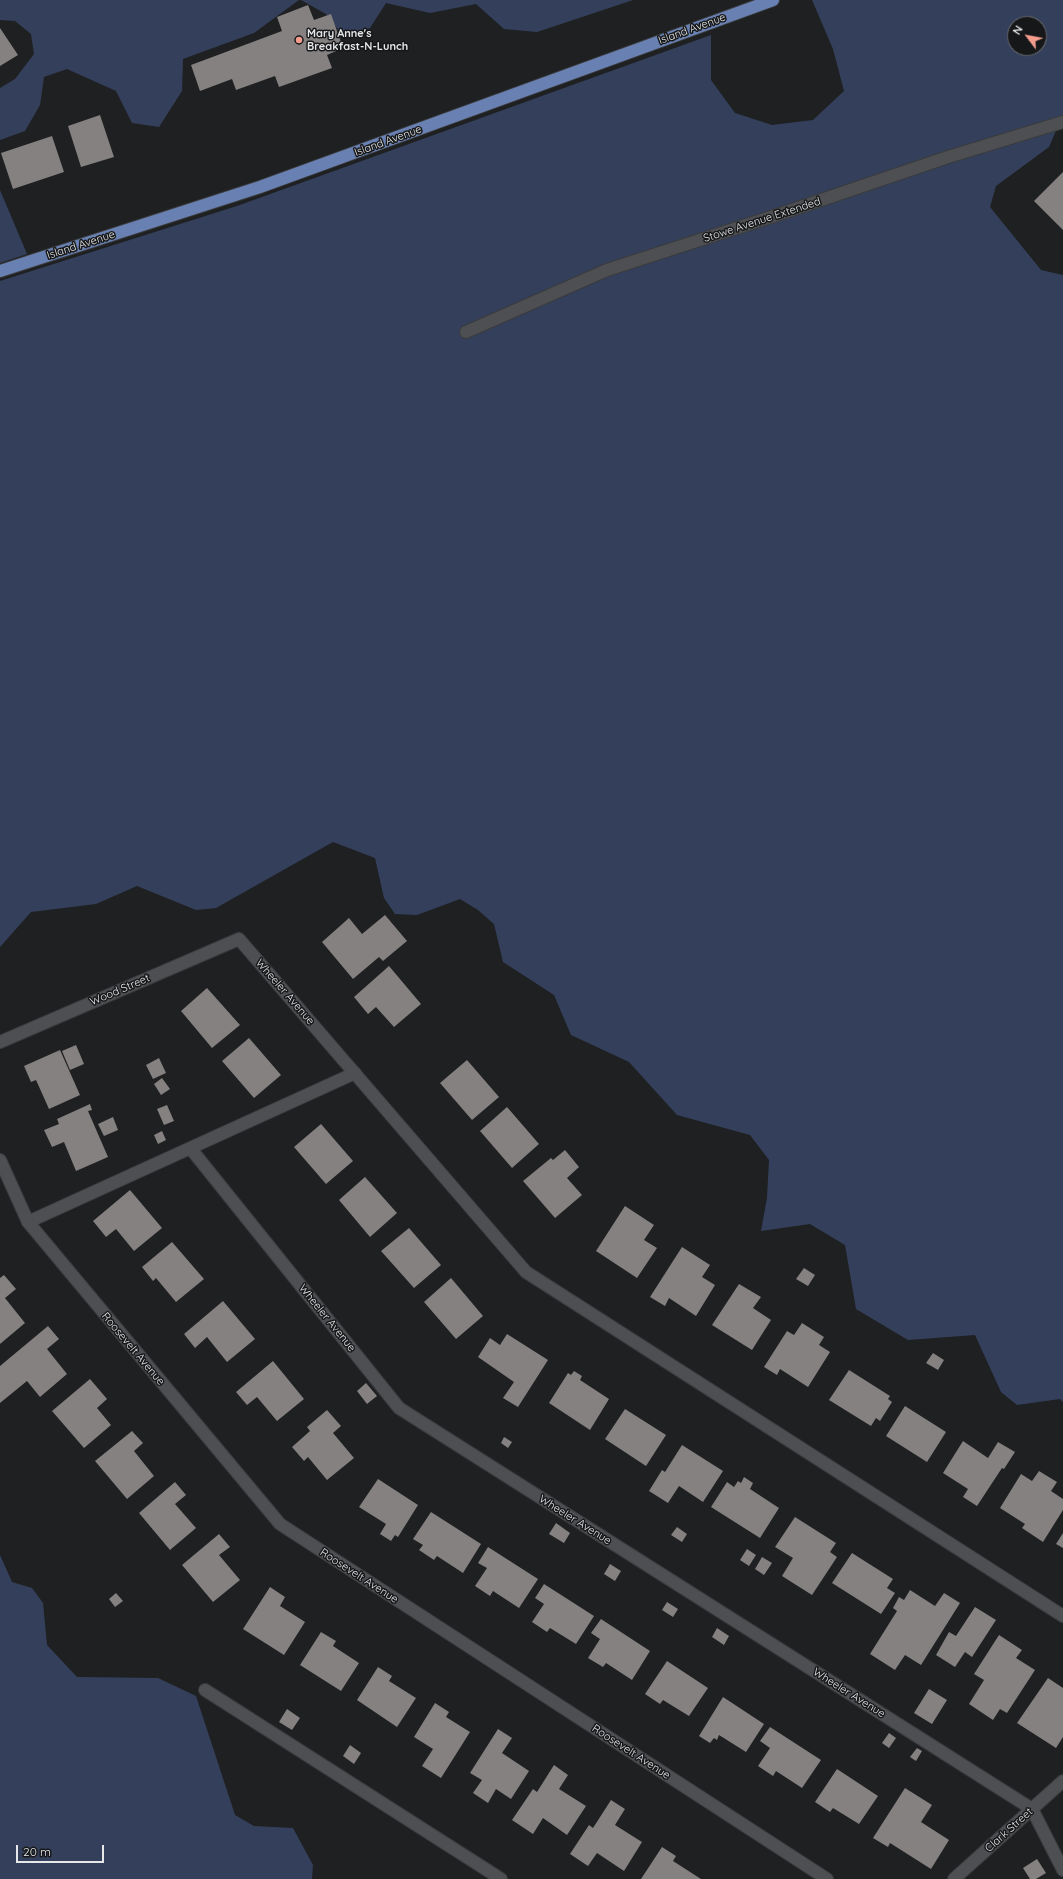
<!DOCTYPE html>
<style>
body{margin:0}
#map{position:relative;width:1063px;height:1879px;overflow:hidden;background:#1f2022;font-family:Quicksand,sans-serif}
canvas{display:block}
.north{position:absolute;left:1007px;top:16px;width:40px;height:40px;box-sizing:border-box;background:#151719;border:1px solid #696a6c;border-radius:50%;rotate:302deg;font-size:11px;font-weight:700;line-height:16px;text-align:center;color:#e6e7e9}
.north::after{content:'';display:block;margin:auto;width:14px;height:18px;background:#f49d8d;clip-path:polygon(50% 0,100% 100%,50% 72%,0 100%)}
.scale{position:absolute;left:16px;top:1845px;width:88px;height:18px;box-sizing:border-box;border:2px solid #e6e7e9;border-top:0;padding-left:5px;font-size:12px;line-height:14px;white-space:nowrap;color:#e6e7e9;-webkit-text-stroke:3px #151719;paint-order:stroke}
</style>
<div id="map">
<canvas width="1063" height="1879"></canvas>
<div class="north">N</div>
<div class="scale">20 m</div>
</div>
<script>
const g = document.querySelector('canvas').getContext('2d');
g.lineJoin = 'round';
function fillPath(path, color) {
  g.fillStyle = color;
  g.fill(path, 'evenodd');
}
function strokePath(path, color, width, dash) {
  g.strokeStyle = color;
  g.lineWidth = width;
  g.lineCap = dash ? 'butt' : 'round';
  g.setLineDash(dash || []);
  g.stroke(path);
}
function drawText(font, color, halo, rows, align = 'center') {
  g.font = font + ' Quicksand,sans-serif';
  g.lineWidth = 3;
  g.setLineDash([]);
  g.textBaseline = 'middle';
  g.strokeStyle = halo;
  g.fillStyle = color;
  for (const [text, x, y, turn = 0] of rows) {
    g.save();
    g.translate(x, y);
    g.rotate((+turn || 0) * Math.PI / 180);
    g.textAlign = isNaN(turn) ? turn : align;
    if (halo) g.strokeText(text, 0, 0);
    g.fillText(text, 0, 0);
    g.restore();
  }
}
fillPath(new Path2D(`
 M0,0H299L254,33L183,59L182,91L159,127L132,123L116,91L67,69L44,77L40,105L25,131L0,140V88L15,79L34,54L31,34L15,21L0,20Z
 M301,0H633L537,32L504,29L476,4L430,13L386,3L370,28L344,37L326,14Z
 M812,0H1063V114L1049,147L996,186L990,207L1041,270L1063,275V1402L1060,1399L1017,1405L1001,1392L975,1335L908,1340L856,1309L845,1245L810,1224L761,1231L767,1198L769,1160L750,1135L677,1115L629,1062L571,1035L554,995L503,962L494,924L478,910L460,899L417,915L395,914L384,898L375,858L333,842L216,908L196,910L137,886L96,904L31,912L0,947V281L237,206L711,35V80L735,113L772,125L813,120L844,91L833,49ZM1015,24H1039V48H1015Z
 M0,190L27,254L0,263Z
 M0,1555L12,1582L32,1588L43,1603L47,1645L77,1677L158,1678L196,1696L235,1815L254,1826L293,1828L313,1865L312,1879H0Z`), '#34405b');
fillPath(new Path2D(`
 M308,5L314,20L331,14L343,48L327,55L332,68L279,87L275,76L236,90L232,79L200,91L191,65L282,31L277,17Z
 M0,28L18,55L0,66Z
 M100,115L114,157L81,167L68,126Z
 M52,136L64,172L13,189L1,153Z
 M1063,172V230L1034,201Z
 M385,915L407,941L383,961L379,957L353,979L322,942L349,918L362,934Z
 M389,966L421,1004L394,1027L376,1007L368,1014L354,997Z
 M207,988L240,1025L212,1048L181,1011Z
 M249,1038L281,1075L254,1098L222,1061Z
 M76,1045L84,1064L70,1070L62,1051Z
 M60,1050L80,1095L49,1109L36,1080L31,1082L24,1066Z
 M159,1058L166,1073L153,1079L146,1065Z
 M467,1060L499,1097L472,1120L440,1083Z
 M162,1078L170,1089L161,1095L154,1084Z
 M90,1104L92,1110L88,1111L108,1157L76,1171L64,1142L52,1147L44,1130L59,1124L57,1119Z
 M167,1105L174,1121L164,1125L157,1109Z
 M507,1107L539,1144L512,1168L480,1131Z
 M113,1117L118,1130L104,1136L98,1124Z
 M321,1124L353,1161L326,1184L294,1147Z
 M162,1131L166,1140L158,1144L154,1135Z
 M565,1150L579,1167L567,1178L582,1195L555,1218L523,1181L551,1158L553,1160Z
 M365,1177L397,1213L370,1237L339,1200Z
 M130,1190L162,1228L134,1251L116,1229L106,1237L93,1221Z
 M625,1206L654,1225L644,1240L657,1248L637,1278L596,1251Z
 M409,1228L441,1265L414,1288L381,1251Z
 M172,1242L204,1279L176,1302L156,1278L153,1281L142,1267Z
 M682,1247L710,1265L702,1277L715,1285L696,1316L669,1298L665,1306L650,1297Z
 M804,1268L815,1275L808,1286L796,1279Z
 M4,1275L16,1289L5,1298L25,1323L0,1344V1278Z
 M451,1278L483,1316L456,1339L424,1302Z
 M739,1284L761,1297L753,1308L771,1320L752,1350L712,1325Z
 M223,1301L255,1339L227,1362L207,1337L195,1348L184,1334Z
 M802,1323L824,1337L819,1345L830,1352L808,1387L780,1369L777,1375L764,1367L787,1331L794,1335Z
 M48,1326L59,1339L47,1349L67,1374L40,1397L27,1381L0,1403V1366Z
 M507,1334L548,1360L518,1407L503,1398L514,1382L478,1357L490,1338L500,1345Z
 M933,1353L944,1360L938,1370L926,1363Z
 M273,1361L304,1399L277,1421L257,1397L247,1405L236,1392Z
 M849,1370L890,1396L888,1399L892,1402L880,1421L876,1418L871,1426L829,1400Z
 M574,1371L582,1376L580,1380L609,1399L590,1430L549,1403L568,1373L571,1375Z
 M90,1379L107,1399L97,1408L111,1425L84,1448L52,1411Z
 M366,1383L377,1396L367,1404L357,1391Z
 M905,1406L946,1432L927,1462L886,1436Z
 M625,1409L666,1435L646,1466L605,1439Z
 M327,1410L341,1426L333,1433L354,1458L327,1480L308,1457L304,1461L292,1447L310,1431L307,1427Z
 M132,1431L143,1443L134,1451L154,1476L127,1499L95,1461Z
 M504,1437L512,1442L508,1448L501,1443Z
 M963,1441L988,1458L998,1442L1015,1452L1004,1469L1002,1468L977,1506L963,1497L968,1489L943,1473Z
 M682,1445L723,1471L703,1502L679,1486L668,1503L649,1491L662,1470L665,1472Z
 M1039,1471L1057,1482L1051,1491L1063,1499V1510L1043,1542L1022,1528L1025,1524L1000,1508L1021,1474L1032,1481Z
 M744,1477L753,1483L750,1489L779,1508L760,1538L711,1507L727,1482L734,1487L738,1481L741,1483Z
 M378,1479L418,1505L398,1537L395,1535L391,1541L380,1534L386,1524L359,1507Z
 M175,1482L186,1495L175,1504L196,1528L170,1550L139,1513Z
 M431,1512L481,1544L463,1573L437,1556L434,1560L419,1550L423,1545L413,1539Z
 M795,1517L836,1543L830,1552L837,1557L812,1595L782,1576L793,1558L775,1547Z
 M556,1523L570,1533L564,1543L549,1534Z
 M677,1527L687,1534L682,1542L671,1535Z
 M1063,1533V1548L1056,1544Z
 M219,1534L230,1547L219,1555L240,1580L213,1602L182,1565Z
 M488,1547L538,1579L519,1608L493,1591L490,1596L475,1586L487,1568L478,1563Z
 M747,1549L756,1555L749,1566L740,1560Z
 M852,1553L893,1579L887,1588L895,1593L881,1614L832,1583Z
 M762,1557L772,1563L764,1575L755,1569Z
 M610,1564L621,1571L615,1581L604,1574Z
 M544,1584L594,1616L576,1644L550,1628L547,1632L532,1622L544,1604L535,1598Z
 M270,1587L285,1597L280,1606L305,1622L284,1655L243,1629Z
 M910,1590L935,1606L944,1593L960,1603L921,1665L905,1655L895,1670L870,1654L897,1611L893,1608L899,1597L904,1600Z
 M116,1593L123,1601L115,1607L109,1599Z
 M667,1602L678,1609L673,1617L662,1610Z
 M975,1607L996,1620L972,1657L965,1652L955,1667L936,1655L949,1632L956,1636Z
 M601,1619L650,1651L632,1680L606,1663L603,1667L588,1658L600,1639L591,1633Z
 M717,1628L729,1636L724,1645L712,1637Z
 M321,1632L336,1641L333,1646L359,1663L341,1691L300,1665Z
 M999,1635L1022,1650L1016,1658L1035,1670L1007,1713L1000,1709L993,1720L969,1704L984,1680L974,1674Z
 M667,1661L708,1688L689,1716L663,1700L660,1704L645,1694Z
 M378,1667L392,1676L389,1681L416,1698L397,1727L357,1700Z
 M1048,1678L1063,1688V1737L1056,1748L1017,1723Z
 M929,1689L947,1700L932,1724L914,1713Z
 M723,1697L764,1724L746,1752L719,1735L717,1740L714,1738L710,1743L699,1736Z
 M435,1703L449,1712L446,1717L470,1732L441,1778L422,1766L433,1749L414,1737Z
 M287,1709L300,1718L292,1730L279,1722Z
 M770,1727L821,1760L802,1788L776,1771L773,1776L758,1766L770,1748L760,1741Z
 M498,1729L512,1738L502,1753L529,1771L511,1799L496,1789L488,1803L473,1793L482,1780L470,1773Z
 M889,1733L896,1738L889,1748L882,1743Z
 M350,1745L361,1753L354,1764L343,1756Z
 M917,1748L922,1751L916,1761L910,1757Z
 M554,1765L568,1775L559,1789L586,1806L567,1835L543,1818L533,1834L512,1820L533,1789L537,1792Z
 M837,1769L878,1796L859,1824L833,1808L830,1812L815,1802Z
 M905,1788L932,1805L921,1822L949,1840L931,1869L890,1843L888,1847L873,1838Z
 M611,1800L625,1809L615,1825L642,1842L624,1871L597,1853L588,1866L570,1854L589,1825L593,1828Z
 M662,1847L676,1856L673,1861L701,1879H641Z
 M1037,1859L1046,1873L1036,1879H1030L1023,1868Z`), '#858180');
const service = new Path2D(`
 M191,1149L399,1408L1032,1809L1063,1870
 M28,1222L355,1073
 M205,1690L501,1879`);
const minor = new Path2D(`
 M466,332L607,270L777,215L948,157L1063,122
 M0,1042L239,939L526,1272L1063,1616
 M0,1160L28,1222L280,1524L827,1879
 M954,1879L1063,1781`);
const primary = new Path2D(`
 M0,271L260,187L773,0`);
strokePath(service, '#3a3b3d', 14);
strokePath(minor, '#3a3b3d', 14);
strokePath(primary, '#3a3b3d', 14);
strokePath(service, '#4d4f52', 12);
strokePath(minor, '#4d4f52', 12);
strokePath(primary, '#6980b3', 12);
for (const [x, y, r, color] of [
 [299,40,4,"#f49d8d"]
]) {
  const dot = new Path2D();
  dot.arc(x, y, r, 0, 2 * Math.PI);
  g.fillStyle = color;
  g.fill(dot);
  strokePath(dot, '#151719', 1.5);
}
drawText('11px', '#e6e7e9', '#151719', [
 ["Island Avenue",692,29,-20],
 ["Island Avenue",388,141,-20],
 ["Stowe Avenue Extended",762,220,-18],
 ["Island Avenue",81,245,-18],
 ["Wood Street",120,990,-23],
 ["Wheeler Avenue",285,992,49],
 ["Wheeler Avenue",327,1318,51],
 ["Roosevelt Avenue",133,1349,50],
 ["Wheeler Avenue",575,1520,32],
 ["Roosevelt Avenue",359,1576,33],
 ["Wheeler Avenue",849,1693,32],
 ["Roosevelt Avenue",631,1752,33],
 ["Clark Street",1009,1830,-42]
]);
drawText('bold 11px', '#e6e7e9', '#151719', [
 ["Mary Anne's",307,34],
 ["Breakfast-N-Lunch",307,47]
], 'left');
</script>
